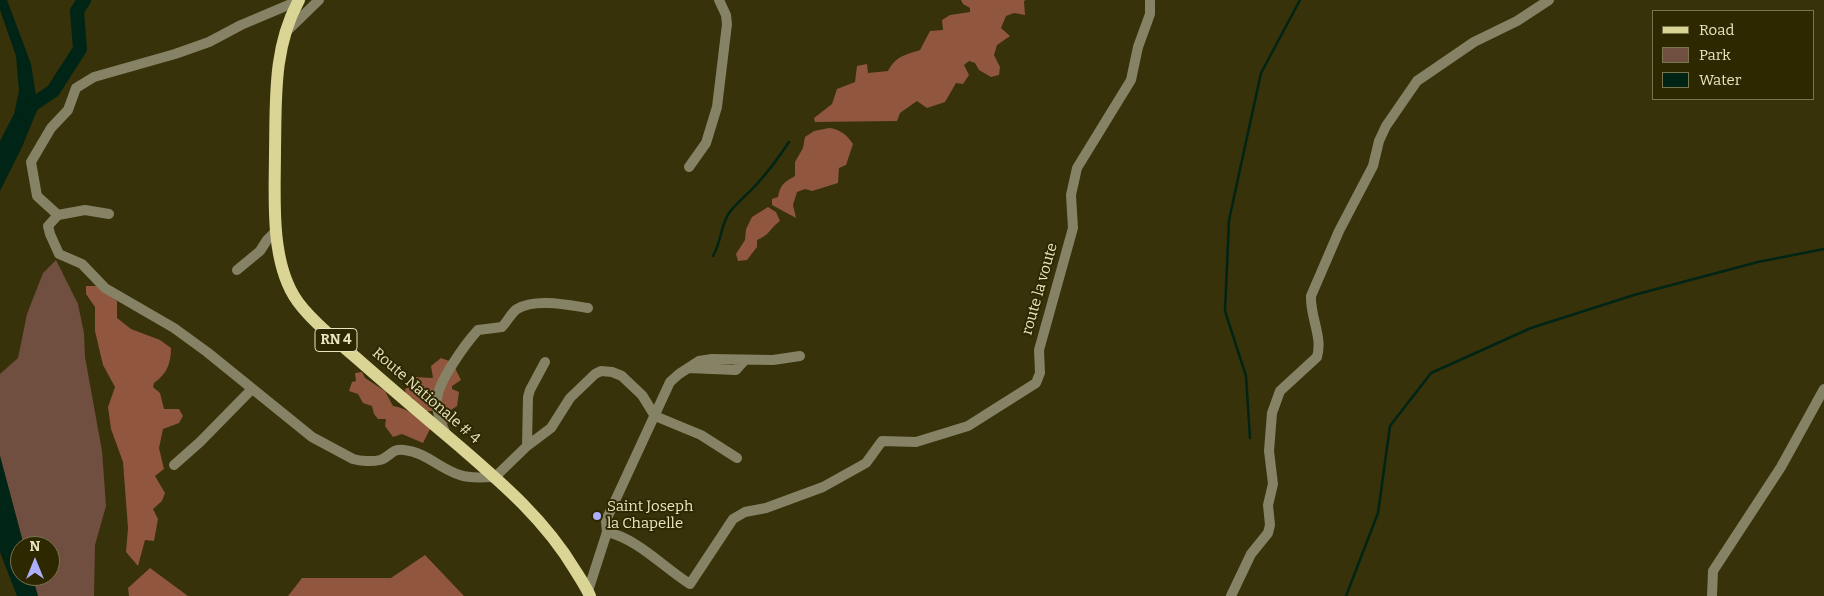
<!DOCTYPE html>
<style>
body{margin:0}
#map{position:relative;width:1824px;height:596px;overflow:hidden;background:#373209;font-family:Bitter,serif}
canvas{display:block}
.legend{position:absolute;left:1652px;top:10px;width:162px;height:90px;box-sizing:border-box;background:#2d2800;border:1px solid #78744d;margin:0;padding:6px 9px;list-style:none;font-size:15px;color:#e9e5c1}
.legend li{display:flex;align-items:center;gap:10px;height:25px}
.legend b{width:25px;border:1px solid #78744d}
.north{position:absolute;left:10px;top:536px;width:50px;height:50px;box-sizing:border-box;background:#2d2800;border:1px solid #78744d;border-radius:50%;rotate:0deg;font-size:14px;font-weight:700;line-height:20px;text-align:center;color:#e9e5c1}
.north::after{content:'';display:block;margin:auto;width:18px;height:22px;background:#adaffb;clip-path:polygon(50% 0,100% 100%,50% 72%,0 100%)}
</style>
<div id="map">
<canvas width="1824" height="596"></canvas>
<ul class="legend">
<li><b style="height:6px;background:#dad495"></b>Road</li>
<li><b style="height:14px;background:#704e40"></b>Park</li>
<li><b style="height:14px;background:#002415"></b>Water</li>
</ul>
<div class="north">N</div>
</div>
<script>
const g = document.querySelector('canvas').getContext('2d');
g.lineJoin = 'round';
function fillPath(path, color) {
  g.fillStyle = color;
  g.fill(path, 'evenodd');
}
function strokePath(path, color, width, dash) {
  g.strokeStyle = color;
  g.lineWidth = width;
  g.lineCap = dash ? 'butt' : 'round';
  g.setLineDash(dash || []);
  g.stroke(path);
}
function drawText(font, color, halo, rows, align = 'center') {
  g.font = font + ' Bitter,serif';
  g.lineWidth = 4;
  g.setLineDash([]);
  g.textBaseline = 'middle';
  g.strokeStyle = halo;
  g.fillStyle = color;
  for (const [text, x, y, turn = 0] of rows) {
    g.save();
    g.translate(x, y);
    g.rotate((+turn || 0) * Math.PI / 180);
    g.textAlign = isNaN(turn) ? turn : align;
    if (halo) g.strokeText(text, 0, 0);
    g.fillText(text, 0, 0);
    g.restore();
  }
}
fillPath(new Path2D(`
 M56,260L78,304L84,333L85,357L102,451L106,506L95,545L94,596H38L32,576H50V546H24L0,456V374L18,358L27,314L43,273Z`), '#704e40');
fillPath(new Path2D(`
 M961,0H1026L1024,1L1025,15L1014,13L1006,16L1001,28L1010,36L997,45L994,55L1000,67L999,75L991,77L979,70L975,63L969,61L964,65L969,75L963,84L956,83L945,102L927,108L917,101L900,113L897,121L815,122L814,118L832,104L837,89L855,82L857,66L867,64L868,73L888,71C896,56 905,55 920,50L930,31L943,30L942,20L950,15L970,12V8L963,4Z
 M829,128C840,129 847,135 853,144L846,165L839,168L838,183L812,191L805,189L797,192L793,205L796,218L772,205V199L778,197C780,185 784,182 795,176V162L803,148L805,137L814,131Z
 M768,207L776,212L780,221C769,229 770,235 757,240V247L747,260L738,261L736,254L745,240L746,229L752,217Z
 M86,286H97L117,301V318L131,329L160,340L171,348C171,363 167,374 154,383L153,387L160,393L164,409H179L183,416L179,423L163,429L159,448L164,469L155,476L165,493L162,501L153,509L158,519L154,541L145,540L138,566L126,552L128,528L123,462L111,429L108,407L115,387L103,365L95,331V307L86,294Z
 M441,358L452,362L461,380L452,386V389L459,392L457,406L448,412L450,422L444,426L435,411H423L415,403L413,398L406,396L405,389L414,384V377L433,378L431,366Z
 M362,372L365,378L385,391L393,406C409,409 419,417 430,429L423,443L402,434L393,437L385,426L386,419H378L374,414L372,406L363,403L358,394L349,391L352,382L356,381L355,373Z
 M425,555L464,596H288L302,578H391Z
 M150,568L188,596H129L128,588Z`), '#90563e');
fillPath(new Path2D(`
 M0,0H7L31,64L38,108L22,147L0,191V141L14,114L19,91L16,56L0,10Z
 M0,456L24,546H20V576H32L38,596H17L0,552Z`), '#002415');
strokePath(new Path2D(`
 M713,256C722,240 720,227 729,213C736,203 748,194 756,185C768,172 779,157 789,142
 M1250,438L1246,376L1225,311L1229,220L1261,73L1300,0
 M1346,596L1378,513L1390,426L1431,373L1531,328L1634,295L1758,262L1824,249`), '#002415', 2.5);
strokePath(new Path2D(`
 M23,114L29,107L53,91L80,49L77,11L84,0`), '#002415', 14);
strokePath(new Path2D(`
 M298,1L241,25L209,42L175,54L94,77L76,88L68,110L51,128L31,162L37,196L58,215L48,226L50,234L59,254L82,264L105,288L174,328L207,352L312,437L353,459C360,461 372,462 380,460C390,457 392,448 404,450C426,452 440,469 460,475C471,479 483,477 495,477L527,446L551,428L570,398L595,374L601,371L612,372L622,376L642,395L655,416L701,435L737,458
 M285,33L319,0
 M689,167L706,143L717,107L727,24L726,15L719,0
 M58,215L85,210L109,214
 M237,270L260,251L267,240L276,231
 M688,368L736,370L745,360
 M446,434C441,423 436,412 437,400C437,383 466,343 478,330L502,327C507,322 511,313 517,309C535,298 568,305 588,308
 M527,446L528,397L530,390L545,362
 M174,465L200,442L252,389
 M607,532L606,522L608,516L670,382L679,374L699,361L712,359L773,360L800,356
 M588,591L607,532C638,539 663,567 690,584L733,519L745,512L766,508L823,487L866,463L882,441L916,442L968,426L1036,383L1040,373L1039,350L1073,228L1071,195L1077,168L1131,80L1138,47L1150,14V0
 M1231,596L1251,554L1268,533L1270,525L1268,505L1273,484L1269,451L1272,413L1280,391L1317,357C1323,337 1310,317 1311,296L1339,231L1373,166L1379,141L1386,126L1417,81L1474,42L1517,21L1549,0
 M1712,596L1713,571L1781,467L1824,389`), '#858265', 10);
strokePath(new Path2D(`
 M299,0C273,47 276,99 275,151C275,196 270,256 294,296C307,318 342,345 361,362C394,391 426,418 459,446C503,484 545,520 575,570C580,578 586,587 590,596`), '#dad495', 12);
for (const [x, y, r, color] of [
 [597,516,5,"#adaffb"]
]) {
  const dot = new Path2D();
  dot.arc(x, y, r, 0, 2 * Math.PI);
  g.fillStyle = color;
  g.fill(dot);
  strokePath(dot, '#2d2800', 2);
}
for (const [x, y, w] of [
 [336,340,42]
]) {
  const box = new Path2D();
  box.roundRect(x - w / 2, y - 11.5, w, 23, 4);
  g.fillStyle = '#2d2800';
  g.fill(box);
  strokePath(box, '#e9e5c1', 1);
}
drawText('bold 14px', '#e9e5c1', null, [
 ["RN 4",336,340]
]);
drawText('15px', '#e9e5c1', '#2d2800', [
 ["route la voute",1040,289,-74],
 ["Route Nationale # 4",426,396,41]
]);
drawText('15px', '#e9e5c1', '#2d2800', [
 ["Saint Joseph",607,507],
 ["la Chapelle",607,524]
], 'left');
</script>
